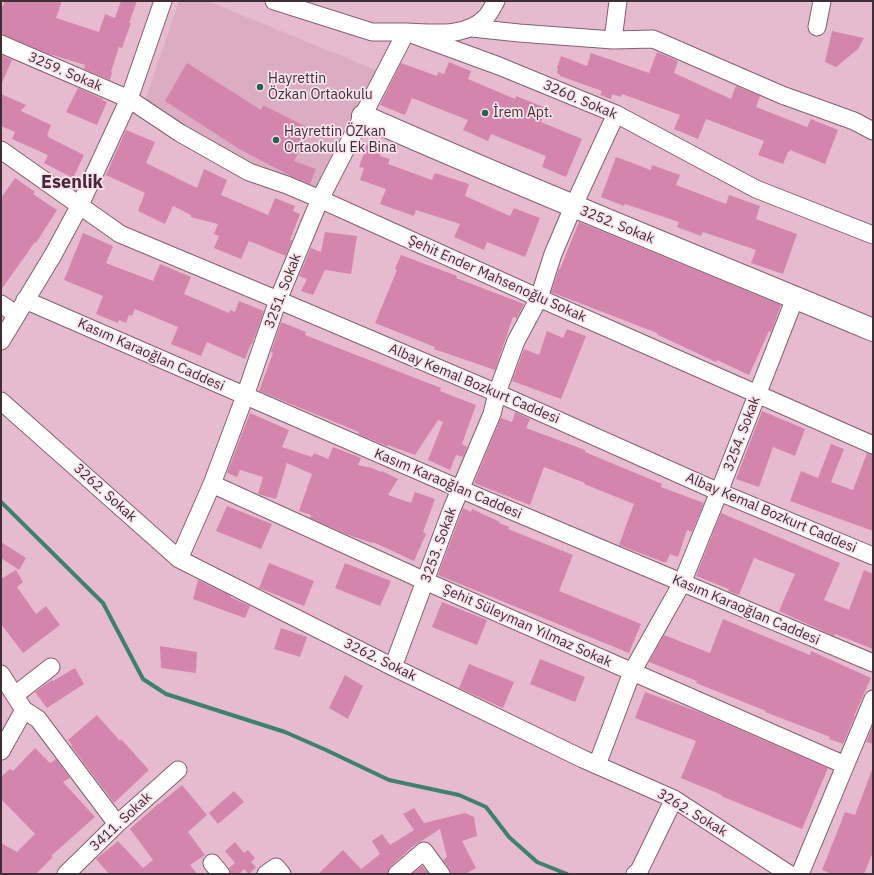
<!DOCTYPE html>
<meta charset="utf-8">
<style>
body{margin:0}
#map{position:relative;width:874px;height:875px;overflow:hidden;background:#e7bbcf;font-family:"IBM Plex Sans",sans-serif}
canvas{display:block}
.frame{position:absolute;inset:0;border:2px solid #3f2e36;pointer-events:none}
</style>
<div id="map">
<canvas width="874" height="875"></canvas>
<div class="frame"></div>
</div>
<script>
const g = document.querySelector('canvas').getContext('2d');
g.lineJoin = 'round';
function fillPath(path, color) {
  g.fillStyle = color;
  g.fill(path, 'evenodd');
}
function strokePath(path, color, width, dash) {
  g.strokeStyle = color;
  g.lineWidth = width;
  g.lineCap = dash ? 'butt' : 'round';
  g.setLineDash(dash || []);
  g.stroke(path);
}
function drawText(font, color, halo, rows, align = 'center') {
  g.font = font + ' "IBM Plex Sans",sans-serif';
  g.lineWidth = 3.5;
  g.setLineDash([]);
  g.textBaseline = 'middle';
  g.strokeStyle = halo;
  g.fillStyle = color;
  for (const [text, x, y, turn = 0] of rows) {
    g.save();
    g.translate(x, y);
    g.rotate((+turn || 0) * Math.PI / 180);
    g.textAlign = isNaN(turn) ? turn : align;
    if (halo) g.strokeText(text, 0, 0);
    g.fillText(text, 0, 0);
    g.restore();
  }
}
fillPath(new Path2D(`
 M179,1H208L378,71L313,194L251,169L144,103Z`), '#dcacc2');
strokePath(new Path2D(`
 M1,502L103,603L143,679L166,694L285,732L326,750L389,780L459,795L486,807L509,837L537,862L567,874`), '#3e816d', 4);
fillPath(new Path2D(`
 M5,1H62L56,18L99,32L105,14L115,18L121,1H137L129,23H131L122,48L119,47L111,72L112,73L110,80L84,69L85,65L46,53L1,34V10Z
 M832,31L864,38L858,49L836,67L825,62Z
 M657,52L678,61L674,73L731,99L736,86L760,96L756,107L807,127L811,119L838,130L825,164L790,150L789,152H788L783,164L758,155L764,141L706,119L698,139L674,129L680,115L622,94L621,97L612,94L611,99L600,95L602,91L560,76V75L557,73L558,69L557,68L561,56L587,66L591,53L649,73Z
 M1,55L12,60L1,85Z
 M449,62L471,71L468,79L515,99L516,96L546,108L541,122L582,139L566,177L542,167L546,156L491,134L488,141L463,130L468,120L412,98L405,115L380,105L401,63L437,76L438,72L444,74Z
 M187,63L261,110L263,105L311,129L294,161L316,169L310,184L289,175L241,150L165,101Z
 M78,88L103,99L102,100L107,102L97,125L66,112Z
 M1,94L26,105L21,111L51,125L47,135L49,136L48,137L84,155L73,178L44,163L48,155L12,139L15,132L1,126Z
 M126,130L155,142L146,163L197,188L204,169L227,180L221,195L268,215L275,198L295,206L293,211L300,214L290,240H292L286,256L249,241L241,259L214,248L219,236L214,234L218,224L191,217V215L173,206L165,224L138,211L145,193L106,175Z
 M367,144L371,146L372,144L383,148L380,156L390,159L388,164L432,180L435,173L469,184L465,196L510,216L514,208L540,218L525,257L487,242L484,250L454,237L460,224L416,210L414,216L380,204L386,189L360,180L364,168L359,167Z
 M616,157L651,170L652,165L680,175L676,185L726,204L729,195L760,206L756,219L797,234L783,274L751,263L756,250L703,232L701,236L677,227L679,222L625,204L624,206L601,197Z
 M15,178L35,192L33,194L57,210L36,243L35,242L1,290V198Z
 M579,222L781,305L771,332L769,331L749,375L717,360L716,362L658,335L657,333L551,292L559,269H560Z
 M325,232L357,236L351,274L325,270L313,295L301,291L307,279L299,276L311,248L321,252Z
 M83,233L113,246L106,263L153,281L160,264L191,277L184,294L229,313L230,310L235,312L239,301L264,311L252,344H251L245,359L207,342L201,356L171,344L178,327L135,309L132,316L129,315L126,323L119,320L118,323L96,314L103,296L64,280Z
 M401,255L457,276L456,278L524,304L517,318L513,317L495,370L434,349L435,347L375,323L397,270L395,269Z
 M281,322L306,332L305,335L441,388L440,391L476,405L462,444L467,447L463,457L456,455L450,470L428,460L443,422L438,420L415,455L388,445L387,446L358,434L359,432L259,391L273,353L271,352Z
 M567,329L586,336L561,399L512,381L524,349L539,355L547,331L563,338Z
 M762,411L805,429L795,456L773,447L759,487L736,479Z
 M515,412L530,419L526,428L585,450V452L662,484L661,487L704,503L692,532L687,530L678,557L670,554L666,563L619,545L634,504L584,484L585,483L544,467L530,505L474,483L501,418L512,422Z
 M250,413L289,430L282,447L312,457L314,453L328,459L333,447L361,458L358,465L372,468L381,472L382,471L398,479L388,495L411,503L415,492L435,499L423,532L426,534L414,561L373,542V543L348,535L310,518L311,515L299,511L312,474L287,463L276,499L258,494L263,477L240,470L237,477L227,473Z
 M831,444L844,449L831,482L853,490L867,453L873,455V531L790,501L801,471L818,478Z
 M227,506L272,524L261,549L216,531Z
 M463,508L471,512L472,509L500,522L499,523L509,527L508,529L573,555L559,591L641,624L629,653L438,575Z
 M721,513L840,563L824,600L849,610L864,570L873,574V649L835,634L834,636L779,611L795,574L754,558L739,595L728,591L729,589L696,576Z
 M1,542L26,558L19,570L1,558Z
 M269,563L314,581L304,606L259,588Z
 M345,563L391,581L380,606L335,588Z
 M16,570L23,582L17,587L36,614L46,606L60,625L23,653L1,624V579Z
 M198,580L231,596L230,597L250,606L245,618L193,599Z
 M442,602L487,620L477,645L432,627Z
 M723,619L810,655L811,651L871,678L854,716H855L843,744L829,739L830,737L820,733L765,712L766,711L696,683L697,681L649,662L664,635L710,653Z
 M281,628L307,637L300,657L274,649Z
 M160,646L197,652L196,673L161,668Z
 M540,659L585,677L575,702L530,684Z
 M469,664L514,682L503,708L459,688Z
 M75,668L84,684L47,708L35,692L52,680L53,681Z
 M345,675L363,686L348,719L329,708Z
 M645,692L699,712L828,768L802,829L721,796L722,795L681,778L696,741L635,718Z
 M97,715L120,741L121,739L149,770L114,803L71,746L72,745L68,740Z
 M873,725V744L866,742Z
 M35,748L50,763L56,759L70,778L63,782L95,817L51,856L53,857L36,874H1V843L17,852L35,834L1,799V777L10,769L13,771Z
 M872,770L873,852L864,874H832L822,870L845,812L855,815Z
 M182,785L207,815L188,832L205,855L190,865L197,874H109L96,859L118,841L143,868L153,860L130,829L158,804H159Z
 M234,791L244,802L218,824L209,813Z
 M414,808L424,823L465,813L474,817L477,836L462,841L476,868L465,874H451L449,868L443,860L447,857L440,829L412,847L390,867L387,874H318L343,850L361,869L380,854L372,841L382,834L390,845L414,830L403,814Z
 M235,842L244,853L248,850L255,858L251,862L256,867L249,874L244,869L239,874H231L229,868L235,863L225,851Z
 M422,866L429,874H412Z`), '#d485ac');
const street = new Path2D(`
 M274,1L372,32H406L499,66L616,114L756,189L873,235
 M817,27L822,1
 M472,28L519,33L613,40L653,39L782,95L854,121L873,131
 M613,40L618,1
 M1,44L129,99L180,133L249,172L287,185L313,196L539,298L873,445
 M1,150L120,234L278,300L497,393L719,492L873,556
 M25,300L460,489L873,663
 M1,304L17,315
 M1,341L53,255L80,205L129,99L163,1
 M1,401L179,559L393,667L583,759L674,799L789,874
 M212,484L425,581L845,765
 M179,559L212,484L245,396L278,300L320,199L406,32C433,33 466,38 486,17C490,13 493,6 496,1
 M393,667L425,581L451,511L492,414L497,393L516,341L539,298L553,254L573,207L616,114
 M1,674L24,710L38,719L117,824
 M15,695L51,667
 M1,751L24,710
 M597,765L632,672L682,583L719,492L795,298
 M212,863L221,874
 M66,874L117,824L178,770
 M266,874L276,867L282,874
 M397,874L424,851L441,874
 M635,874L639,871L674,799
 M800,874L873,699`);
const secondary = new Path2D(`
 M363,116C532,191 703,259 873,330`);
strokePath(street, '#855f71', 19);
strokePath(secondary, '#855f71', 24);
strokePath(street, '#fff', 17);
strokePath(secondary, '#fff', 22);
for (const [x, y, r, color] of [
 [260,87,4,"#25634f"],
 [485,113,4,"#25634f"],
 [276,140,4,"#25634f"]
]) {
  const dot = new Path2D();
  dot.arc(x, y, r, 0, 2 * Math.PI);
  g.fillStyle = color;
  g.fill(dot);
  strokePath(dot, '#fae3ed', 1.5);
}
drawText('14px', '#3f2e36', '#fae3ed', [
 ["3259. Sokak",65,72,23],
 ["3260. Sokak",580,100,23],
 ["3252. Sokak",617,225,22],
 ["Şehit Ender Mahsenoğlu Sokak",497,279,24],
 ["3251. Sokak",283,291,-69],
 ["Kasım Karaoğlan Caddesi",151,355,24],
 ["Albay Kemal Bozkurt Caddesi",474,384,23],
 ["3254. Sokak",742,434,-69],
 ["Kasım Karaoğlan Caddesi",448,484,23],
 ["3262. Sokak",105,493,42],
 ["Albay Kemal Bozkurt Caddesi",771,513,23],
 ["3253. Sokak",439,545,-70],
 ["Kasım Karaoğlan Caddesi",746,610,23],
 ["Şehit Süleyman Yılmaz Sokak",527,626,24],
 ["3262. Sokak",380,660,26],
 ["3262. Sokak",692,813,31],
 ["3411. Sokak",121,822,-43]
]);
drawText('14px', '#3f2e36', '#fae3ed', [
 ["Hayrettin",268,79],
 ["Özkan Ortaokulu",268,95],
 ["İrem Apt.",493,113],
 ["Hayrettin ÖZkan",284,132],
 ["Ortaokulu Ek Bina",284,148]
], 'left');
drawText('bold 18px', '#492738', '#fae3ed', [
 ["Esenlik",72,183]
]);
</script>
